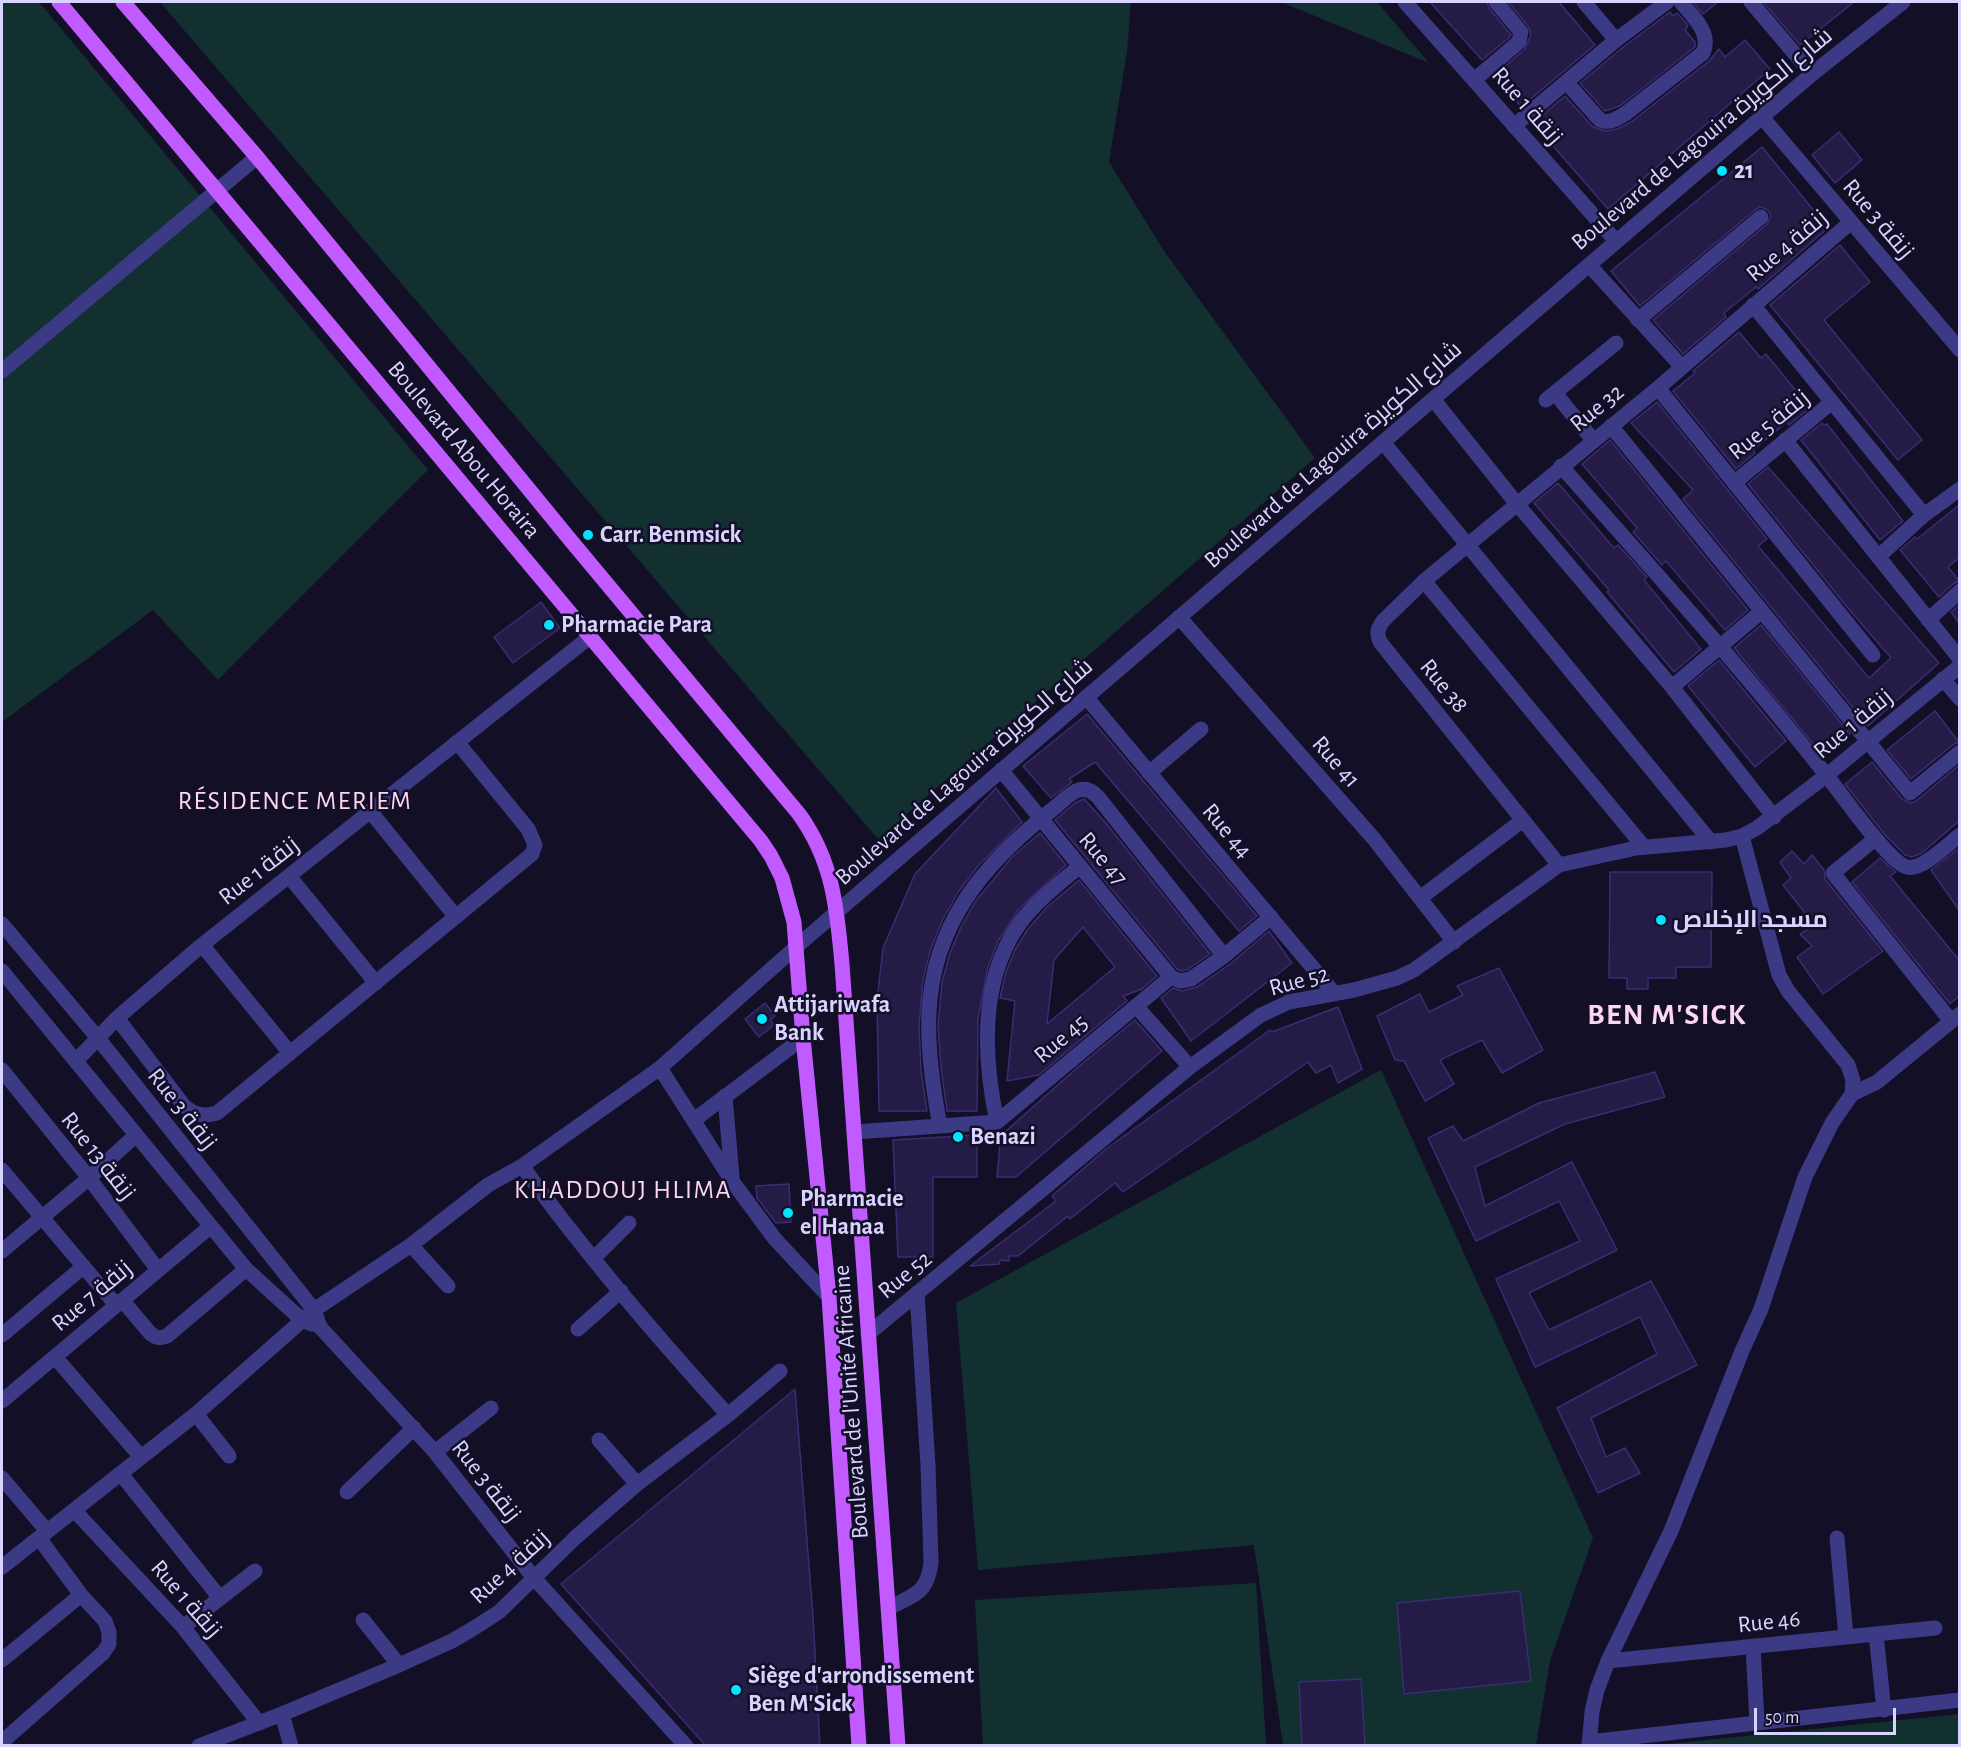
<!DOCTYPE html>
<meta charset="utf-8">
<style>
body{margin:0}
#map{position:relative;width:1961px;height:1747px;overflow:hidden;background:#130f26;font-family:"Alegreya Sans",sans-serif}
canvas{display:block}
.frame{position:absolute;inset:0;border:3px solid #d9d4ff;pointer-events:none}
.scale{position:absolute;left:1754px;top:1708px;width:142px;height:27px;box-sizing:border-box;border:3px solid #d9d4ff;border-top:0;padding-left:8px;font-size:18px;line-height:21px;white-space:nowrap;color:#d9d4ff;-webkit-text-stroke:4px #130f26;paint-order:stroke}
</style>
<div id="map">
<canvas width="1961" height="1747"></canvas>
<div class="frame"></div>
<div class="scale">50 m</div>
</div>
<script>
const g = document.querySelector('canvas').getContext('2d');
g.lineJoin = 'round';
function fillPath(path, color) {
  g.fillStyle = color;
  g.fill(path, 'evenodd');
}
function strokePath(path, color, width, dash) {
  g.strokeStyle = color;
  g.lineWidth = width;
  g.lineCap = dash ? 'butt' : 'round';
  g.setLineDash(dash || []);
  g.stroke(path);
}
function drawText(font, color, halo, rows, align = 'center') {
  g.font = font + ' "Alegreya Sans",Cairo,sans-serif';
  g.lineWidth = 5;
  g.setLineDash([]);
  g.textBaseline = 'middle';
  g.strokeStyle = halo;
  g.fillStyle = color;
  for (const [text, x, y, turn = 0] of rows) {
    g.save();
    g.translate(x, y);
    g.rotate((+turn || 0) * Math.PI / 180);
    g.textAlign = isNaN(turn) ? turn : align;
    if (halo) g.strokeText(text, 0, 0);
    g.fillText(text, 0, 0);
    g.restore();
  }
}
fillPath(new Path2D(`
 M2,2H39L428,470L218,680L153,610L2,722Z
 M160,2H1131L1127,52L1109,162L1164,251L1315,458L878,839Z
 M1281,2H1377L1429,63Z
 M1381,1070L1593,1538L1550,1661L1536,1745H1283L1254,1545L978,1570L956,1303Z
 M1256,1583L1266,1745H983L975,1600Z
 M1959,1714V1745H1658Z`), '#12302f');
const building = new Path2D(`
 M1430,2H1487L1489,8L1511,35L1510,37L1482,60Z
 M1508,2H1559L1595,45L1521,107L1495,75L1525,49L1531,34L1528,26Z
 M1693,2H1718L1703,14Z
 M1763,2H1854L1800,45Z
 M1670,12L1673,16L1677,13L1688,25L1685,30L1695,42V47L1620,106L1605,111L1580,83L1622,48Z
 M1745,40L1770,69L1608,209L1533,123L1565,96L1593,127L1606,131L1617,129L1631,122L1709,61L1719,49L1725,57Z
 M1839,132L1862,160L1835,183L1812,155Z
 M1762,147L1828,228L1758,289L1756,287L1724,313L1726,317L1683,354L1653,320L1767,224L1771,216L1768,210L1760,207L1755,210L1640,306L1611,271Z
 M1840,245L1870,282L1824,320L1922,440L1898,460L1770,305Z
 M1739,332L1761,358L1766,354L1810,408L1789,425L1787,422L1753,450L1755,453L1736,469L1673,391L1695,373L1693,371Z
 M1657,402L1767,539L1758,546L1869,678L1891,658L1847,607L1748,484L1768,467L1939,663L1868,726L1683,499L1693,490L1631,423Z
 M1822,423L1824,425L1827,424L1903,521L1880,540L1801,440Z
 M1610,440L1748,610L1725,630L1666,561L1662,565L1633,532L1637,528L1582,464Z
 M1558,483L1614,548L1618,545L1647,577L1644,580L1701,649L1674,672L1607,592L1609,590L1534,503Z
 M1959,505V558L1948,567L1959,581L1953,584L1939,597L1900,550L1915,537L1917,539Z
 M541,602L560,628L513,663L494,637Z
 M1959,605V623L1951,612Z
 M1761,625L1850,734L1823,756L1734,648Z
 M1719,660L1786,741L1755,767L1688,686Z
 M1935,711L1959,742L1954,744L1911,779L1887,750Z
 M1087,714L1257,916L1239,931L1095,762L1069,779L1072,782L1051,798L1023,766Z
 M1872,762L1902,799L1911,803L1916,801L1959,765V821L1922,853L1912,857L1905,855L1885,835L1845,784Z
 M996,788L1022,822L978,866L959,891L943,919L931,948L923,979L919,1026L921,1070L927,1111H879L877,1000L883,948L915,874Z
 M1084,799L1105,822L1210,954L1187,970L1181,971L1177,969L1055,820L1075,803Z
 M1040,833L1066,865L1019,909L998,941L988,967L978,1019L977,1111H947L941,1068L938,1026L942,982L950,953L961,927L975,902L1012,857Z
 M1959,848V910L1931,870Z
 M1792,851L1804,864L1812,855L1824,870L1825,879L1883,951L1823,994L1797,957L1812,946L1800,934L1810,928L1804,924L1809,918L1783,885L1791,878L1780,862Z
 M1880,858L1896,872L1890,876L1959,960V996L1950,1004L1852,882Z
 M1610,872H1712L1711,967H1676V978H1648V989H1627V978H1609Z
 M1079,880L1157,976L1142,989L1123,996L1127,1001L1039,1075L1007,1081L1015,1001L1000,998L1006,972L1015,950L1028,929L1047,907ZM1083,927L1115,967L1047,1024L1054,960Z
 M1269,931L1292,963L1191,1041L1161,998L1173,988L1182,991L1197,987L1230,964Z
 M1499,968L1543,1050L1502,1073L1482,1040L1440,1060L1454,1084L1425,1101L1404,1061L1395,1060L1377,1016L1420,994L1429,1012L1463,995L1457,986Z
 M765,1003L775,1016L770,1020L774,1025L759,1037L745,1019Z
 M1338,1007L1362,1069L1338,1083L1331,1065L1316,1073L1308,1062L1123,1192L1115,1183L1070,1219L1068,1216L1018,1256H1009V1261L1000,1260L999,1264L970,1266L1056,1201L1052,1196L1106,1149L1270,1030L1272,1032Z
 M1135,1020L1162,1051L1016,1177H997L1001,1133H1006V1131L1078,1067Z
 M1655,1072L1665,1097L1565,1124L1475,1167L1485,1206L1572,1162L1617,1250L1529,1293L1549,1330L1651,1281L1697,1365L1591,1418L1606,1457L1625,1448L1640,1473L1598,1493L1557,1408L1657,1354L1640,1317L1535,1367L1496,1279L1580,1241L1559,1201L1476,1241L1428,1138L1453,1126L1463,1141L1539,1103Z
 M977,1135V1177H933V1257H898L893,1140Z
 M789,1184L791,1222L776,1223L757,1198L756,1186Z
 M795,1389L813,1616L820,1746H706L561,1584Z
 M1520,1591L1531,1681L1404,1694L1397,1603Z
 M1361,1679L1365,1746H1302L1299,1682Z`);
fillPath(building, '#241b47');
strokePath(building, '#3b2d73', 1.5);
strokePath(new Path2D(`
 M1405,2L1616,241
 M1751,2L1812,74
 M1616,40L1667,2
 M1474,80L1519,42L1521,32L1496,2
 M1566,82L1600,120C1610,124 1616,119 1625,114L1703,53C1712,33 1693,17 1681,2
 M1762,117L1960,350
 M1514,126L1616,40L1584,2
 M1589,265L1682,367
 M1753,305L1924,515
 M1638,320L1761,217
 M2,371L257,157
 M1658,388L1873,655
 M1555,393L1593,440
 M1433,399L1517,504L1672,687L1774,817
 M1546,400L1616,343
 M1611,426L1910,793L1960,752
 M1785,440L1960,659
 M1383,442L1711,842
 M1561,466C1651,568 1743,669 1827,776C1841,793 1889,863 1907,867C1922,871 1948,844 1960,835
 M1734,483L1832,402
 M1878,557L1924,515L1960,489
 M1424,581L1644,847
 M1179,617L1374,839L1454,942
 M1928,620L1960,591
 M1943,679L1960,699
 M1672,687L1762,611
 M1086,697L1334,993
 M1001,770L1171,977
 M1149,773L1201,729
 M370,811L456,917
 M1875,839L1833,873L1951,1021
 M1559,865L1380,642C1376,633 1378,628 1383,621L1424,581L1658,388L1851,222
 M289,876L376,983
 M1420,898L1523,820
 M2,924L97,1037L314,1310L320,1327L435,1452L534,1578L686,1746
 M202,945L290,1053
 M2,971L246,1269L302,1320L312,1324
 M1136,1006L1190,1067
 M117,1018L184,1106C195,1115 203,1117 217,1113L532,854L535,845L528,829L457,742
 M76,1061L117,1018L202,945L591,636
 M660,1068L732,1181L775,1239L829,1297
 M2,1070L89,1178L158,1270
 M1852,1094L1877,1082L1960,1014
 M725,1096L732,1177
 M694,1120L803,1038
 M997,1122C983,1056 979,980 1020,923C1036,901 1059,884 1080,866
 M940,1126C933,1089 927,1050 929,1012C933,923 985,862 1053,809C1068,797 1081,779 1098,797L1224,956
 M854,1132L997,1122L1171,977L1180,981L1191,979L1224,956L1271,917
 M522,1166C585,1253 655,1335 728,1415
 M2,1170L116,1305
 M411,1245L448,1286
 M2,1251L89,1178L136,1135
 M594,1258L629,1223
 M122,1300L150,1333C156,1338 159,1339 167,1336L246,1269
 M578,1329L621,1291
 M868,1334L1190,1067L1261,1015L1289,1002L1354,990L1397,978L1414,970L1559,865L1636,848L1726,840L1742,836L1757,828L1827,775L1960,666
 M2,1335L83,1267
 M55,1357L141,1457
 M2,1401L211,1226
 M196,1414L229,1456
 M599,1440L637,1484
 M435,1452L491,1408
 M121,1474L220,1598
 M2,1478L47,1531
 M347,1492L414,1428
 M74,1510L183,1627L259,1723
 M1837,1538L1846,1637
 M2,1567L196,1414L314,1310L411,1245L488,1185L522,1166L660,1068L796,947L1589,265L1812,74L1903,2
 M889,1608C915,1594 927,1594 931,1563L928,1465L917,1293
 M363,1620L399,1665
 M183,1627L255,1571
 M1876,1634L1884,1710
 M1753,1646L1757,1722
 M2,1660L81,1595
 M1608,1661L1935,1628
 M282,1714L291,1746
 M2,1742L103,1653L109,1644V1632L105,1621L81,1595L39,1538
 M1589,1742L1960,1700
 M199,1746L282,1714L399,1665L452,1641L474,1628L499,1612L576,1537L637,1484L728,1415L780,1371
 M1589,1746L1592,1712L1597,1690L1608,1661L1671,1531L1742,1351L1761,1309L1805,1177L1832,1123L1852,1094L1853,1080L1848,1065L1788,991L1779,975L1742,836`), '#3d3a85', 15);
strokePath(new Path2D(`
 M59,2L761,841L771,856L782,878L794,922L803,1038L829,1297L859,1746
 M123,2L257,157L572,542L799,814C833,861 837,908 842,964L898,1746`), '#c25bff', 15);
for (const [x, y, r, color] of [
 [1722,171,6,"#00e5ff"],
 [588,535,6,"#00e5ff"],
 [549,625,6,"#00e5ff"],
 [1661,920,6,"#00e5ff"],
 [762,1019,6,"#00e5ff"],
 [958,1137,6,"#00e5ff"],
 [788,1213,6,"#00e5ff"],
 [736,1690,6,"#00e5ff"]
]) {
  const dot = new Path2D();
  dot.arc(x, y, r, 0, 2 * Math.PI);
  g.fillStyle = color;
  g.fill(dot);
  strokePath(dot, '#130f26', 2);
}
drawText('24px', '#d9d4ff', '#130f26', [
 ["Rue 1 زنقة",1527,106,49],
 ["Boulevard de Lagouira شارع الكويرة",1702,139,-40],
 ["Rue 3 زنقة",1878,219,50],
 ["Rue 4 زنقة",1787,246,-40],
 ["Rue 32",1597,408,-39],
 ["Rue 5 زنقة",1769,425,-39],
 ["Boulevard Abou Horaira",464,450,50],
 ["Boulevard de Lagouira شارع الكويرة",1333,455,-41],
 ["Rue 38",1444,686,51],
 ["Rue 1 زنقة",1853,724,-40],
 ["Rue 41",1336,762,49],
 ["Boulevard de Lagouira شارع الكويرة",964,772,-41],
 ["Rue 44",1227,831,50],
 ["Rue 47",1103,859,50],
 ["Rue 1 زنقة",259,871,-38],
 ["Rue 52",1299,981,-15],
 ["Rue 45",1061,1039,-40],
 ["Rue 3 زنقة",182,1109,52],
 ["Rue 13 زنقة",98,1156,52],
 ["Rue 52",905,1275,-39],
 ["Rue 7 زنقة",92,1296,-40],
 ["Boulevard de l'Unité Africaine",851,1402,-94],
 ["Rue 3 زنقة",486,1481,52],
 ["Rue 4 زنقة",510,1567,-42],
 ["Rue 1 زنقة",186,1599,49],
 ["Rue 46",1769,1622,-6]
]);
drawText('bold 24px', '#d9d4ff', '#130f26', [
 ["21",1734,171],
 ["Carr. Benmsick",600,535],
 ["Pharmacie Para",561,625],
 ["مسجد الإخلاص",1673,920],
 ["Attijariwafa",774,1005],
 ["Bank",774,1033],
 ["Benazi",970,1137],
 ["Pharmacie",800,1199],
 ["el Hanaa",800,1227],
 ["Siège d'arrondissement",748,1676],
 ["Ben M'Sick",748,1704]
], 'left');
g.letterSpacing = '1.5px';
drawText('26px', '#ffd6f0', '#130f26', [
 ["RÉSIDENCE MERIEM",295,801],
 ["KHADDOUJ HLIMA",623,1190]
]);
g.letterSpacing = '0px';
g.letterSpacing = '1.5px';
drawText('bold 30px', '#ffd6f0', '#130f26', [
 ["BEN M'SICK",1667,1015]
]);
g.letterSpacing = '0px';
</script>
